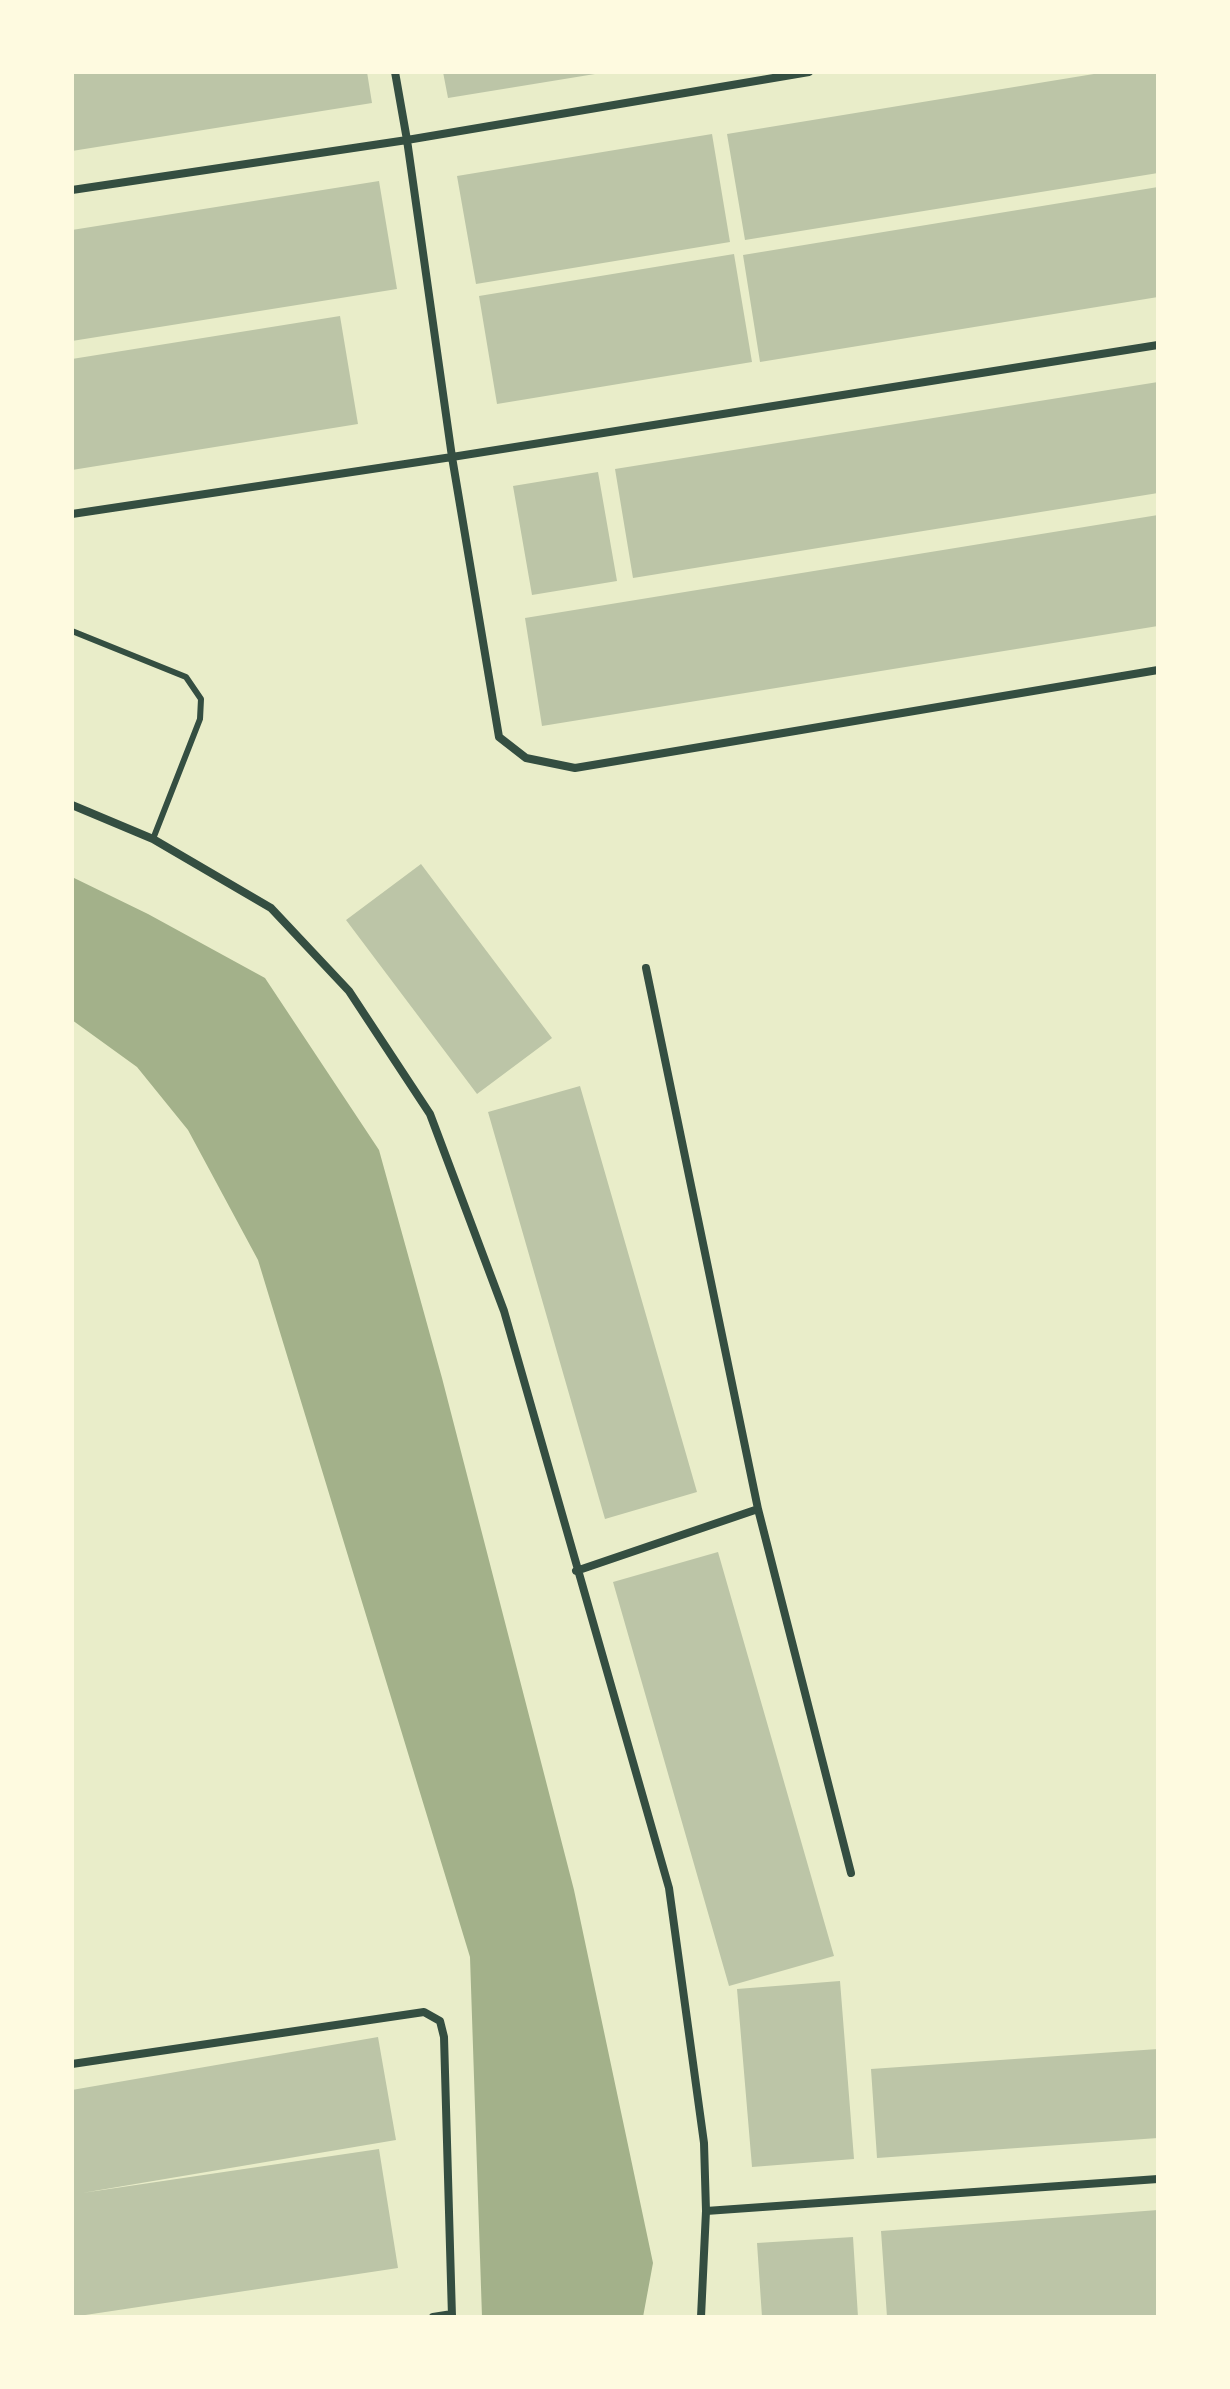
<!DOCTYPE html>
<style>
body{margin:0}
#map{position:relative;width:1230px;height:2389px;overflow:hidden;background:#e9edc9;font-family:Montserrat,sans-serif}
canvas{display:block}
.frame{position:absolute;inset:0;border:74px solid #fefae0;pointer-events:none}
</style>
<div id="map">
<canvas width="1230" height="2389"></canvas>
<div class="frame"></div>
</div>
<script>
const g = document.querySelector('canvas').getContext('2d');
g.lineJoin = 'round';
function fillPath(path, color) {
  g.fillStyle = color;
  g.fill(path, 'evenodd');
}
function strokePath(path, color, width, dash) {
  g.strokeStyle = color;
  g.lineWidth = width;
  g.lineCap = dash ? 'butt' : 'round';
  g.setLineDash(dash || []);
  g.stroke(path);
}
fillPath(new Path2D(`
 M72,877L148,914L265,978L379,1150L442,1378L574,1890L653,2263L643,2317H482L470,1957L258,1260L188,1130L137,1067L72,1020Z`), '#a3b18a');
fillPath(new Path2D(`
 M72,72H367L372,103L72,151Z
 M443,72H595V74L448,98Z
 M1106,72H1158V173L745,240L727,134Z
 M712,134L730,242L476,284L457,176Z
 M379,181L397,289L72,341V230Z
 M1158,187V297L760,362L743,255Z
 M734,254L752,362L497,404L479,296Z
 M340,316L358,424L72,470V359Z
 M1158,382V493L633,578L615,469Z
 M598,472L617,581L532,595L513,486Z
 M1158,515V626L542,726L525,618Z
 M421,864L552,1038L477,1094L346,920Z
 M580,1086L697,1492L605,1519L488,1112Z
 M718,1552L834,1956L729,1986L613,1582Z
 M840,1981L854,2159L752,2167L737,1989Z
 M378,2037L396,2140L82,2193L379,2149L398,2268L72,2317V2090Z
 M1158,2049V2138L877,2158L871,2069Z
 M1158,2210V2315L1127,2317H887L881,2231Z
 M853,2237L858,2317H762L757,2243Z`), '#bcc5a7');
strokePath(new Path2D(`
 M72,631L186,677L201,699L200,719L153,839`), '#344e41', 6);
strokePath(new Path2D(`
 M395,72L407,140L452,457L499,737L526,758L575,768L1158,670
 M72,190L407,140L809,72
 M72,514L452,457L1158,345
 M72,805L153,839L271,908L349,991L430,1114L504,1311L669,1888L704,2143L706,2211L701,2317
 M646,968L758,1509L851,1873
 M576,1571L758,1509
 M72,2064L424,2012L440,2021L444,2037L452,2317
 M706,2211L1158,2179
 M433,2317L452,2314`), '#344e41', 8);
</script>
